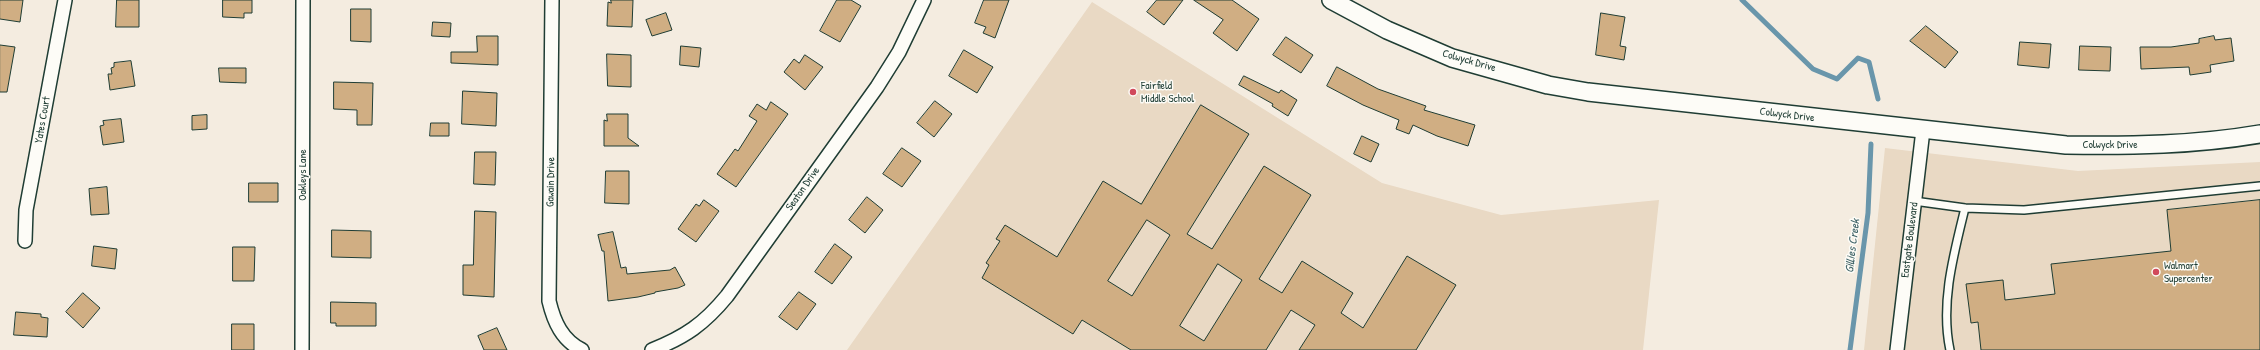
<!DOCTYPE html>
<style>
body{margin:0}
canvas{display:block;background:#f4ece0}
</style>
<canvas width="2260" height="350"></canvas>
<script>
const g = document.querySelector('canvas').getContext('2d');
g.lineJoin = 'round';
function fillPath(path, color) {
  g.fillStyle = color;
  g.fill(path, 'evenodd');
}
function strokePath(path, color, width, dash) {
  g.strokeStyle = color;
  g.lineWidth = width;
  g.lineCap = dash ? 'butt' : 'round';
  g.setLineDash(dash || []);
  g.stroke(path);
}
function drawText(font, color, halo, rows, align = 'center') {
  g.font = font + ' "Patrick Hand",sans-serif';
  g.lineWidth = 3;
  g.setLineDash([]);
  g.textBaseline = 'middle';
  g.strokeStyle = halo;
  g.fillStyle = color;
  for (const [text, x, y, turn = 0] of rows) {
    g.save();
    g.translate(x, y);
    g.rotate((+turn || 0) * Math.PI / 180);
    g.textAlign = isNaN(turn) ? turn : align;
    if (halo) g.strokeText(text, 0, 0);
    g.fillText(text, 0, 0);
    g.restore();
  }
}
fillPath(new Path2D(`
 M1092,2L1382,183L1501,215L1659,200L1643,350H847Z
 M1885,148L2078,171L2260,162V350H1864Z`), '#e9d9c4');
strokePath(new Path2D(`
 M1742,0L1813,69L1837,79L1858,58L1869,62L1878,99
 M1850,350L1868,213L1871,144`), '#6996ab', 5);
const building = new Path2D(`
 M0,0H23L20,22L0,19Z
 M117,0H139V27H116Z
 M223,0H252V13H244V18L223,17Z
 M611,0H633L632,27L607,26L608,2L611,3Z
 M837,0H851L861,6L840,42L820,31Z
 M984,0H1009L995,38L983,33L986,27L975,23Z
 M1157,0H1183L1164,25L1147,12Z
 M1194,0H1232L1259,19L1237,51L1213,33L1223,20Z
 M351,9H371V42L351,41Z
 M666,13L672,30L652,36L646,20Z
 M1601,13L1625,17L1620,46L1626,47L1624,60L1596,55Z
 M433,22L451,23L450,37L432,36Z
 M1926,26L1958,52L1945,68L1910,41Z
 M477,36H498V65L451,63V52H477Z
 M2214,36L2215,40L2231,38L2234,61L2210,65L2211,72L2190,75L2189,67L2141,69L2140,47H2171L2199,43V39Z
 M1286,37L1313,55L1301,73L1273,55Z
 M2020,42L2051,44L2049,68L2018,65Z
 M0,45L15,47L7,92H0Z
 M681,46L701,48L699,67L680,65Z
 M2080,46L2111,47L2110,71L2079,70Z
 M964,50L993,67L977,93L949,76Z
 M607,54L631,55V87L608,86Z
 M805,55L823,67L805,90L784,72L794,59L799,63Z
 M131,61L135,86L110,90L108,74H112L111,68L114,67V63Z
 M1337,67L1378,89L1426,106L1424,110L1475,125L1468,146L1437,136L1413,125L1409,134L1396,129L1399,120L1363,105L1327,86Z
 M219,68H246V83L220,82Z
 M1244,76L1279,93L1281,90L1297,100L1288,116L1272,106L1273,104L1239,85Z
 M334,82L373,83L372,125H357V110L334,109Z
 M463,91L497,93L496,126L462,124Z
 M935,101L952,114L934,137L917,123Z
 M771,102L788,114L736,187L717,174L735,149L738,151L757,121L749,116L757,104L766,110Z
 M1201,105L1249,134L1187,234L1212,249L1264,166L1311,195L1259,279L1282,293L1302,261L1353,293L1341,313L1363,328L1407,256L1456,285L1416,350H1299L1315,325L1291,310L1266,350H1131L1082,320L1073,334L982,278L989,265L986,263L1000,241L996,239L1005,225L1057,257L1103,181L1141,204ZM1147,220L1170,235L1132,296L1108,281ZM1218,264L1242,280L1204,341L1180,326Z
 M607,114H628V138L639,146H604V120L607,121Z
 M207,115V129L192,130V116Z
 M121,119L124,142L103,145L100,126L104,125L103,121Z
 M431,123H449V136H430Z
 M1362,136L1379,144L1371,162L1354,154Z
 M902,148L921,161L902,187L883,174Z
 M475,152H496L495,185L474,184Z
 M606,171H629V204L605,203Z
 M249,183H278V202H249Z
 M107,187L109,214L91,215L89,189Z
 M867,197L883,210L865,233L849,220Z
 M704,200L719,211L696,242L678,229L696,204L699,206Z
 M2260,200V350H1981L1978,322L1971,323L1966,284L2003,280L2005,300L2055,294L2051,264L2171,251L2167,210Z
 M475,211L496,212L494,297L463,295V265H473Z
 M332,230L371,231V258L332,257Z
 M613,232L621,268L626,267L627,274L670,270L675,267L685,285L678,288L655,292V293L638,297L608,301L604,251H602L598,235Z
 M835,244L852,257L832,284L815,272Z
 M94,246L117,249L115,269L92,266Z
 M233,247H255L254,281H233Z
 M799,292L816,304L797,330L779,317Z
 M83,293L100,308L83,328L66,312Z
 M331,302L376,303V326H336V323H331Z
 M16,312L41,314V317L48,318L47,337L14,335Z
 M232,324H254V350H232Z
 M497,328L507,350H484L478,336Z`);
fillPath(building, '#d0ae83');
strokePath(building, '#1f3d34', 1);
const service = new Path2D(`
 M1914,201L1965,208L2024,210L2260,186
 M1950,350C1940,303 1954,253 1965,208`);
const minor = new Path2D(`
 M552,0L549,301C554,322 562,340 582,350
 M25,241L26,210L65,0
 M302,350L303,0
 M652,350C685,337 704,324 727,296L877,87L899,52L924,0
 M1897,350L1923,130`);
const tertiary = new Path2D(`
 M1331,0L1387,30L1452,58L1548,85L1588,92L2066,145C2131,146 2196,145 2260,134`);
strokePath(service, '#1f3d34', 10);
strokePath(minor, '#1f3d34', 16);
strokePath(tertiary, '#1f3d34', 20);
strokePath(service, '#fdfcf7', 7);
strokePath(minor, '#fdfcf7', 13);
strokePath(tertiary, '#fdfcf7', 17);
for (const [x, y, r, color] of [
 [1133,92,4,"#d1495b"],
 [2156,272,4,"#d1495b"]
]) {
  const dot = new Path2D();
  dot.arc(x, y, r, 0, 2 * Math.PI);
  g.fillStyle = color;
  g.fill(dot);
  strokePath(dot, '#fdfcf7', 1.5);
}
drawText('11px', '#1f3d34', '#fdfcf7', [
 ["Colwyck Drive",1469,61,16],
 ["Colwyck Drive",1787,115,7],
 ["Yates Court",43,120,-80],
 ["Colwyck Drive",2110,145],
 ["Oakleys Lane",303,175,-90],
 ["Gawain Drive",551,182,-89],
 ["Seaton Drive",803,189,-55],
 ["Eastgate Boulevard",1910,240,-83]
]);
drawText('11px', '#1f3d34', '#fdfcf7', [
 ["Fairfield",1141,86],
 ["Middle School",1141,99],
 ["Walmart",2164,266],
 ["Supercenter",2164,279]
], 'left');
drawText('italic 12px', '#3e6266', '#fdfcf7', [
 ["Gillies Creek",1853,246,-83]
]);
</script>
